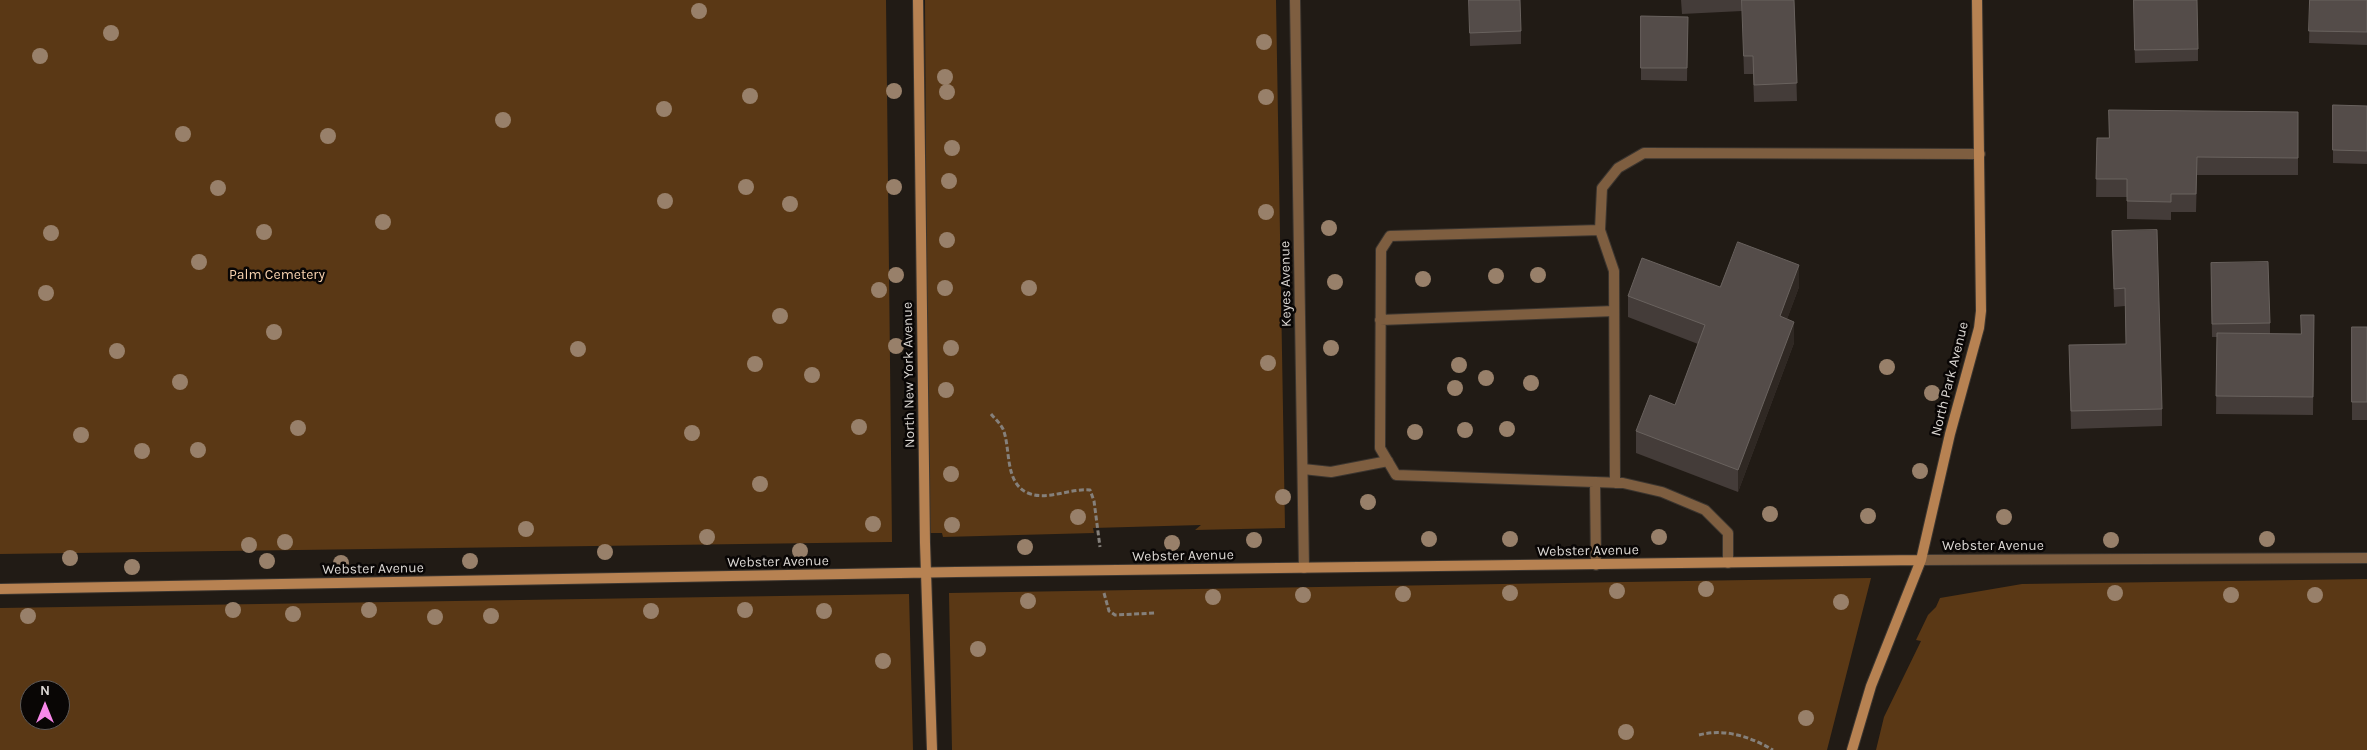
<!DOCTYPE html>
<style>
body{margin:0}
#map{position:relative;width:2367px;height:750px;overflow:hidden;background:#211b15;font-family:Karla,sans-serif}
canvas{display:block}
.north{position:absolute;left:20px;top:680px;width:50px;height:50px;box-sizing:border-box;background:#090605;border:1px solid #5d5957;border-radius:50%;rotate:0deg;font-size:14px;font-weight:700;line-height:20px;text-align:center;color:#dad6d2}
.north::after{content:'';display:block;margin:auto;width:18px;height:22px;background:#f888ea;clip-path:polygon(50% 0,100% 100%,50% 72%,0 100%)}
</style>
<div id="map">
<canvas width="2367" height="750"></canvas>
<div class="north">N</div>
</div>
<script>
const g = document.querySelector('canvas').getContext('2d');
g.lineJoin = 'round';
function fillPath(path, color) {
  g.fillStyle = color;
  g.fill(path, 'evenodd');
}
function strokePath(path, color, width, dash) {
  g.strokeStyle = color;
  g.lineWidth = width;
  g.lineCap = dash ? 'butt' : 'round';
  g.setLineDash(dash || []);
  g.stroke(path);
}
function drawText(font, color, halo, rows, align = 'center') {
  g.font = font + ' Karla,sans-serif';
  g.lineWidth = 5;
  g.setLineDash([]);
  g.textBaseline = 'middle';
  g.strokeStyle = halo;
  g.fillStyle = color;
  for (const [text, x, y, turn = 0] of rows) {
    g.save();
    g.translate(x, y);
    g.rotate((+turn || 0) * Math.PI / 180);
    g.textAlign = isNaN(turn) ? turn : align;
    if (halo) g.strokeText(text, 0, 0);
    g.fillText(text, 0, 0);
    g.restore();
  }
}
fillPath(new Path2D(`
 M0,0H886L892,542L0,554Z
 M925,0H1276L1285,528L1195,530L1201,525L1093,528L1094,533L943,537L942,533H928Z
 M1871,578L1827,750H952L949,593Z
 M2367,579V750H1876L1884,717L1921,641L1916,640L1928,615L1936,607L1940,598L2022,584Z
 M909,594L913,750H0V608ZM30,690H60V720H30Z`), '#5a3815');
const lane = new Path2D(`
 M1600,230L1614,271L1615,483
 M1380,320L1614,311
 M1303,469L1331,472L1388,461
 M1595,482L1596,565
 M1728,563V533L1705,510L1662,492L1623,483L1396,475L1380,448L1381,250L1390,236L1600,230L1602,188L1618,168L1644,153L1980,154`);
const street = new Path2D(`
 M1295,0L1304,568
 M1921,560L2367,558`);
const secondary = new Path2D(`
 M918,0L925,543L932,750
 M0,589L956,572L1921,560
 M1852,750L1871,686L1921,560L1950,434L1979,328L1981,311L1977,0`);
strokePath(lane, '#3b352f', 12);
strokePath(street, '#3b352f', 12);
strokePath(secondary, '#3b352f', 12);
strokePath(new Path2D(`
 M991,414C995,419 1000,423 1003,429C1011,448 1004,483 1028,493C1047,501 1070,488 1090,490L1094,501L1100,547
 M1104,593L1109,611L1115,615L1155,613
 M1699,735C1725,728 1751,737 1773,750`), '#85807b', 3, [5, 2.5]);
strokePath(lane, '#7e5e40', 10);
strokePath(street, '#7e5e40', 10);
strokePath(secondary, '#b78252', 10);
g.fillStyle = '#98806a';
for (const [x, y] of [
 [699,11],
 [111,33],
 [1264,42],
 [40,56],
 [945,77],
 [894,91],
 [947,92],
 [750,96],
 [1266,97],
 [664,109],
 [503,120],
 [183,134],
 [328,136],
 [952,148],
 [949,181],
 [746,187],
 [894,187],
 [218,188],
 [665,201],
 [790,204],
 [1266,212],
 [383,222],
 [1329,228],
 [264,232],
 [51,233],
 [947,240],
 [199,262],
 [896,275],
 [1538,275],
 [1496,276],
 [1423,279],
 [1335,282],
 [945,288],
 [1029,288],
 [879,290],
 [46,293],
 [780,316],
 [274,332],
 [896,346],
 [951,348],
 [1331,348],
 [578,349],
 [117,351],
 [1268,363],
 [755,364],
 [1459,365],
 [1887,367],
 [812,375],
 [1486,378],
 [180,382],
 [1531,383],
 [1455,388],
 [946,390],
 [1932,393],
 [859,427],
 [298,428],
 [1507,429],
 [1465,430],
 [1415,432],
 [692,433],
 [81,435],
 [198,450],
 [142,451],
 [1920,471],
 [951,474],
 [760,484],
 [1283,497],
 [1368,502],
 [1770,514],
 [1868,516],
 [1078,517],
 [2004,517],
 [873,524],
 [952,525],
 [526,529],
 [707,537],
 [1659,537],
 [1429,539],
 [1510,539],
 [2267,539],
 [1254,540],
 [2111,540],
 [285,542],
 [1172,543],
 [249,545],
 [1025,547],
 [800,551],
 [605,552],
 [70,558],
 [267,561],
 [470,561],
 [341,563],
 [132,567],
 [1706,589],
 [1617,591],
 [1510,593],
 [2115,593],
 [1403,594],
 [1303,595],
 [2231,595],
 [2315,595],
 [1213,597],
 [1028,601],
 [1841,602],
 [233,610],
 [369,610],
 [745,610],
 [651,611],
 [824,611],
 [293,614],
 [28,616],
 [491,616],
 [435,617],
 [978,649],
 [883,661],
 [1806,718],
 [1626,732]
]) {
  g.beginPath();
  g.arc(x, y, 8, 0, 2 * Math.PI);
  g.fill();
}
fillPath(new Path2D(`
 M1469,0L1521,31V44L1470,46Z
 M1681,0H1794L1797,101L1754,102L1753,74H1744L1742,11L1682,14Z
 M2133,0L2198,49V61L2135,63Z
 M2310,0H2367V45L2309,43Z
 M1641,16L1688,17L1687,81L1641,80Z
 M2333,105L2367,106V164L2333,163Z
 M2298,112V175H2197L2196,212H2171V220L2127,219V197H2096L2097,138H2109Z
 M2112,231L2162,409V426L2071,429L2069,345L2126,344L2125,306L2114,307Z
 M2211,276L2270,323V334H2301L2314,315L2313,415L2216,414L2217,337H2212Z
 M1720,287H1799L1787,319L1794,343L1738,492L1636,453V431L1675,405L1698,344L1628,317V296Z
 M2352,327H2367V420H2352Z`), '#443c39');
fillPath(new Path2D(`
 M1799,265V287L1780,338V316Z
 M1794,322V343L1738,492V470Z`), '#2f2823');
const building = new Path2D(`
 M1469,0H1520L1521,31L1470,33Z
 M1742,0H1794L1797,83L1754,85L1753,56H1744Z
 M2134,0H2197L2198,49L2135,50Z
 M2310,0H2367V32L2309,31Z
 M1641,16L1688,17L1687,68H1641Z
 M2333,105L2367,106V151L2333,150Z
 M2109,110L2298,112V158L2197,157L2196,194H2171V202L2127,201V179H2096L2097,138H2109Z
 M2157,230L2162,409L2071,411L2069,345L2126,344L2125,288L2114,289L2112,231Z
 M1738,242L1799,265L1780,316L1794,322L1738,470L1636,431L1650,395L1675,405L1705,325L1628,296L1642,258L1720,287Z
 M2268,262L2270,323L2212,324L2211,263Z
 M2301,315H2314L2313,397L2216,396L2217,333L2301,334Z
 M2352,327H2367V402H2352Z`);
fillPath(building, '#544c49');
strokePath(building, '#69625e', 1);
drawText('14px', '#f9d3b0', '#090605', [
 ["Palm Cemetery",277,275]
]);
drawText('14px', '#dad6d2', '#090605', [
 ["Keyes Avenue",1286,284,-91],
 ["North New York Avenue",909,375,-91],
 ["North Park Avenue",1950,379,-76],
 ["Webster Avenue",1993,546],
 ["Webster Avenue",1588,551,-1],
 ["Webster Avenue",1183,556,-1],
 ["Webster Avenue",778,562,-1],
 ["Webster Avenue",373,569,-1]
]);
</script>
